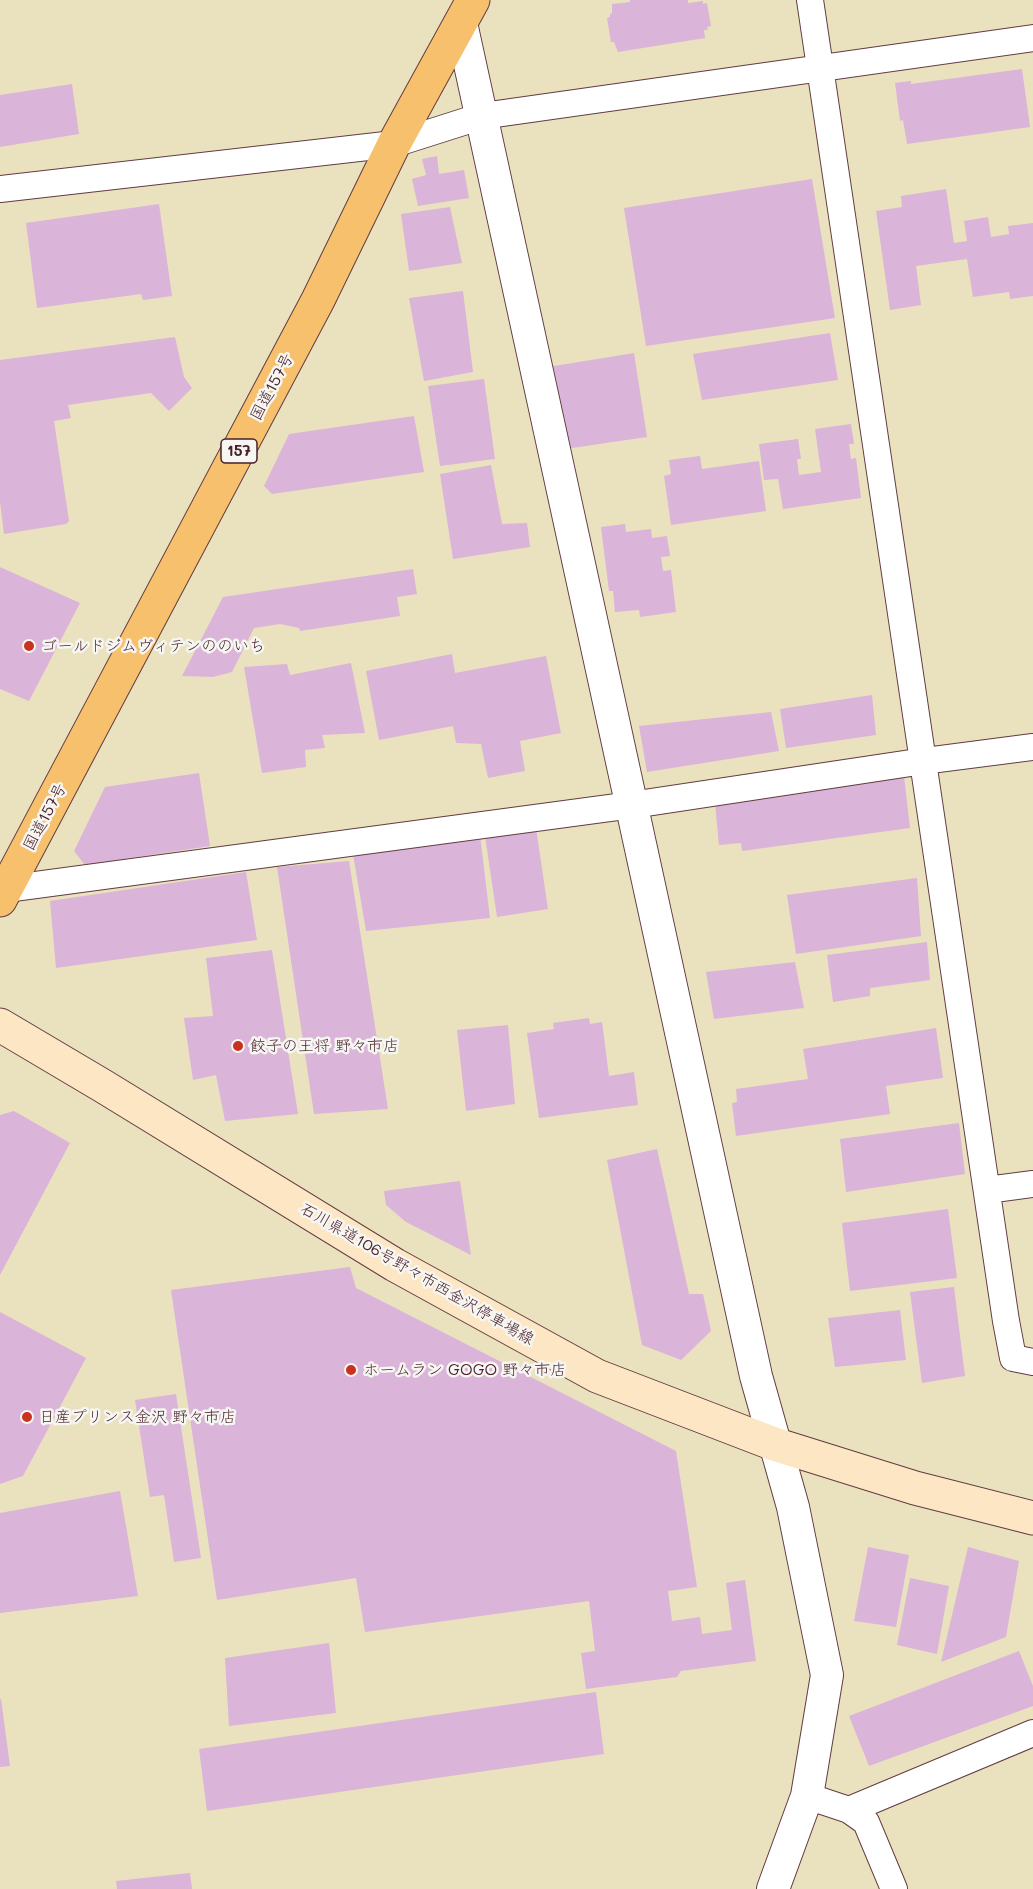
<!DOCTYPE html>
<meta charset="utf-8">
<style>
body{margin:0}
canvas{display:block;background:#eae1bf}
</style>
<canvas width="1033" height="1889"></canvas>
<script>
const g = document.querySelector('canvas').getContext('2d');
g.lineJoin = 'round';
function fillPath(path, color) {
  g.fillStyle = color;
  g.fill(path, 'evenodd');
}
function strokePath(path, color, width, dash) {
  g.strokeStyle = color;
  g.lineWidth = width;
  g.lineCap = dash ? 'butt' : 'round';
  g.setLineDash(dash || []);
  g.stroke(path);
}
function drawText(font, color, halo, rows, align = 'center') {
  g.font = font + ' Mali,"Klee One",sans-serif';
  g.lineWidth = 5;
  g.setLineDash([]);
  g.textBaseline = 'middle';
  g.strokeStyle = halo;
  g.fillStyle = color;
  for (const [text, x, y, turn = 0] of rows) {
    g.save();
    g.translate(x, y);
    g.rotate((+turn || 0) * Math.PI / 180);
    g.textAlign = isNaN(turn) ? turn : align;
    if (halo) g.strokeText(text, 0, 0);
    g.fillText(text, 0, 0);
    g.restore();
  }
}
fillPath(new Path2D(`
 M630,0H688V3L703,1V4L707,3L711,26L707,27L708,30H704L705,38L618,52L614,42H611L607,18L610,17V14L612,13V4L630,2Z
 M1022,69L1030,127L907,144L903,120L900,121L895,83L911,81V84Z
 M72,84L79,134L0,147V95Z
 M437,156L439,174L464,170L469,198L418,206L412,179L426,175L422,159Z
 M812,179L835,318L646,346L624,208Z
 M946,189L954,243L967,241L964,221L988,217L991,237L1009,234L1008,226L1033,223V296L1010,299L1009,292L973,297L967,259L916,266L921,305L890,310L876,211L902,207L901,196Z
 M159,204L172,296L143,300L141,294L37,308L26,223Z
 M450,207L462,263L409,271L401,214Z
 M463,291L473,372L424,381L409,298Z
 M830,333L838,380L702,400L693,354Z
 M175,337L184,377L192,388L169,411L151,393L68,405L71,418L54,421L69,521L66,524L4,534L0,502V360Z
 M634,353L647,437L565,449L548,367Z
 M484,379L495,459L440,466L428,386Z
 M414,416L424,472L272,494L264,486L289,434Z
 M851,424L854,444H849L851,459L856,458L861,498L783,509L778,479L764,480L759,444L798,439L801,459H797L799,475L821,472L815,429Z
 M700,456L702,469L759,461L766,511L671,525L664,476L671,474L669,460Z
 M491,465L502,524L527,523L530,547L453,559L440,474Z
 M625,524L626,532L651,529L652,538L667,536L670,556L661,557L663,571L671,570L676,612L640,617L639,610L615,612L613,591H609L601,527Z
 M0,567L80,603L29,701L0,689Z
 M413,569L417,594L397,597L400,616L300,631L299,628L280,624L254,628L232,672L213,677L182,676L223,597Z
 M452,654L455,673L546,656L561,733L520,741L525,771L488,778L481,744L456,743L453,726L379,740L366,671Z
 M351,663L365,733L322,735L325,748L305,750L306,767L262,773L244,667L287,664L290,675Z
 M872,695L876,735L786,748L780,709Z
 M771,712L779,751L647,772L639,726Z
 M199,773L210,846L85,865L74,851L105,787Z
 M904,776L910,828L742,851L741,843L719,845L715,803Z
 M536,828L548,909L497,917L485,836Z
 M480,835L490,918L366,931L353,854Z
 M349,861L388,1109L314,1114L277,867Z
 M246,872L257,940L56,968L50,901Z
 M917,878L921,936L796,954L787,895Z
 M927,942L930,980L870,988V996L833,1002L827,955Z
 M272,950L298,1114L225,1121L216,1075L193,1080L184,1018L213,1016L206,958Z
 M795,962L804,1008L714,1019L706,972Z
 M589,1018L590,1024L602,1022L609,1076L634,1072L638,1105L539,1118L527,1033L554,1029L553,1023Z
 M508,1025L515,1104L466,1111L457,1030Z
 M936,1028L943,1078L886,1086L890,1114L736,1136L732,1103L737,1102L736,1089L808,1079L803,1049Z
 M14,1111L70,1143L0,1275V1115Z
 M959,1123L965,1174L846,1192L840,1139Z
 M657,1149L689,1294H703L711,1331L681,1360L642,1345L607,1160Z
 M460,1181L471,1255L406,1222L386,1205L384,1191Z
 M948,1209L957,1278L850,1291L842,1223Z
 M350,1267L356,1288L676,1451L697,1587L668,1591L672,1621L700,1617L702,1634L732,1630L726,1583L745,1580L756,1661L681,1671L677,1677L586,1689L581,1653L595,1651L589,1601L365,1632L356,1578L217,1600L171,1290Z
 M954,1287L965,1376L922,1383L910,1292Z
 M900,1310L906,1360L835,1367L828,1318Z
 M0,1312L86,1358L23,1476L0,1484Z
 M176,1394L201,1558L174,1562L164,1495L150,1497L135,1400Z
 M120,1491L138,1596L0,1613V1513Z
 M868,1547L909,1555L896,1627L854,1621Z
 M968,1547L1019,1561L1006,1637L941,1662Z
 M910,1578L949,1586L937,1654L897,1645Z
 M329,1643L336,1713L229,1726L225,1658Z
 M1019,1651L1033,1686V1706L869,1766L849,1716Z
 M596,1692L604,1754L207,1811L199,1749Z
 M0,1699H1L10,1766L0,1767Z
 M190,1873L192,1889H117L116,1881Z`), '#dbb4d9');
const minor = new Path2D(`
 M810,0L1006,1321L1013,1358L1033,1362
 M0,189L394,144L482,116L1033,38
 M6,889L632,805L924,761L1033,747
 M987,1190L1033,1184
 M807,1796L849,1810L866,1822L894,1889
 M849,1810L1033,1733`);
const tertiary = new Path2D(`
 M461,23L756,1376L793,1507L827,1675L807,1796L773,1889`);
const secondary = new Path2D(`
 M0,1025L103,1086L395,1265L597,1376L774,1444L915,1488L1033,1518`);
const trunk = new Path2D(`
 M0,900L318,300L394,144L473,0`);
strokePath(minor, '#623c41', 28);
strokePath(tertiary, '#623c41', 34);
strokePath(secondary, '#623c41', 35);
strokePath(trunk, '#623c41', 35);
strokePath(minor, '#fff', 26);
strokePath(tertiary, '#fff', 32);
strokePath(secondary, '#fce6c4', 33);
strokePath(trunk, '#f7c06c', 33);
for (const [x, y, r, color] of [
 [29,646,6,"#c8321e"],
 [238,1046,6,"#c8321e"],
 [351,1370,6,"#c8321e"],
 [27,1417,6,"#c8321e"]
]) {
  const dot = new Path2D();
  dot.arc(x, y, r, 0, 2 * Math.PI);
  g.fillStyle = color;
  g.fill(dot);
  strokePath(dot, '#f6f6f2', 2);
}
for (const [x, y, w] of [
 [239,451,36]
]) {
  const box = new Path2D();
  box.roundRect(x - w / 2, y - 12, w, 24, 4.5);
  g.fillStyle = '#f6f6f2';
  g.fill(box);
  strokePath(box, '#4a1f2b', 1.5);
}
drawText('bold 15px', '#4a1f2b', null, [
 ["157",239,451]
]);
drawText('16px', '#4a1f2b', '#f6f6f2', [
 ["国道157号",272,387,-62],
 ["国道157号",45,817,-62],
 ["石川県道106号野々市西金沢停車場線",417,1274,30]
]);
drawText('16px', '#4a1f2b', '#f6f6f2', [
 ["ゴールドジムヴィテンののいち",41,646],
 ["餃子の王将 野々市店",250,1046],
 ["ホームラン GOGO 野々市店",363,1370],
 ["日産プリンス金沢 野々市店",39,1417]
], 'left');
</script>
